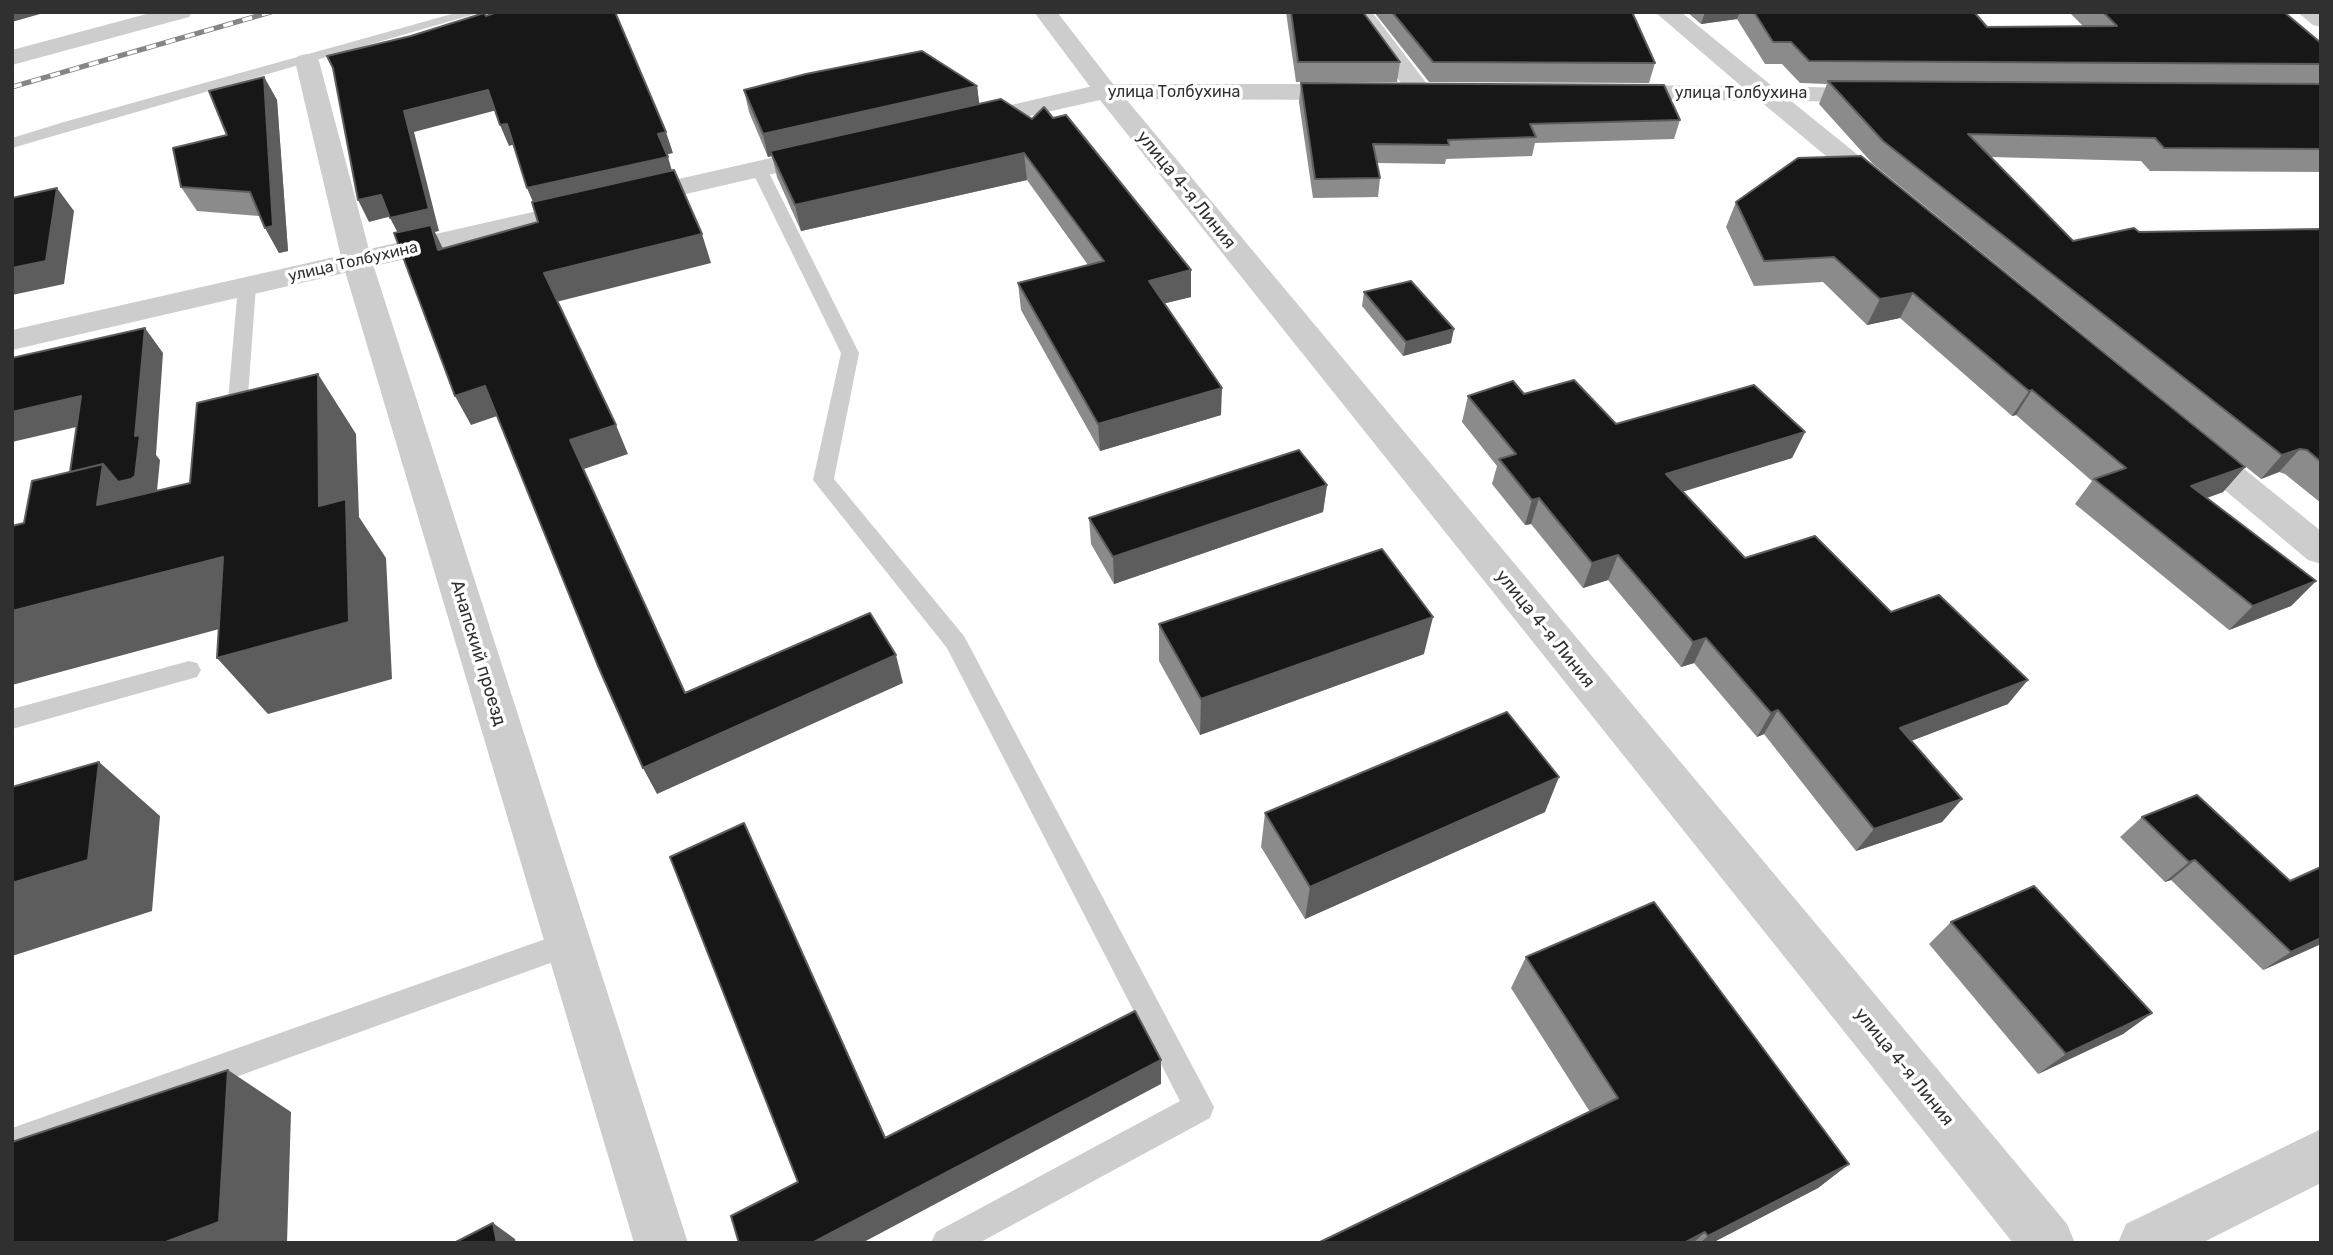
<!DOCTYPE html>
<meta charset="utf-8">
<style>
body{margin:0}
#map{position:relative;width:2333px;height:1255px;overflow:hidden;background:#fff;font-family:Rubik,sans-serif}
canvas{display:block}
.frame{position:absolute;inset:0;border:14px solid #303030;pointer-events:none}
</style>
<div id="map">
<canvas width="2333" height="1255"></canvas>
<div class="frame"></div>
</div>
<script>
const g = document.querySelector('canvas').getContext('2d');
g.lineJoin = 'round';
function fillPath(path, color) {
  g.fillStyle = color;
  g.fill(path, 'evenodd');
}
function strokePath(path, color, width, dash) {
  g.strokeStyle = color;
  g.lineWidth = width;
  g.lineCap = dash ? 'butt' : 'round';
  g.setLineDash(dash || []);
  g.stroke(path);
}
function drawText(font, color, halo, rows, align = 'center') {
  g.font = font + ' Rubik,sans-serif';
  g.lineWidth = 7;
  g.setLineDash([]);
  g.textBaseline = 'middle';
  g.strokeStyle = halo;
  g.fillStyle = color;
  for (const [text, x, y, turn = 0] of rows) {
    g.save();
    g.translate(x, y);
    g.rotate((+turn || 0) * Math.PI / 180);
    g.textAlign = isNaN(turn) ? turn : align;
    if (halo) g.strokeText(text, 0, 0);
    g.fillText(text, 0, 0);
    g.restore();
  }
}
fillPath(new Path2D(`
 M459,12H482L12,148V138L64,122Z
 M759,164L767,169L859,353L834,479L964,636L1214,1107L1210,1118L979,1243H931L936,1232L1180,1101L947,648L813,480L841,353L751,169Z
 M247,281L256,286L246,423L243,428H229L226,423L238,286Z
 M189,661L197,663L201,670L197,677L12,729V709Z
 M568,931L578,935L582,944L578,953L12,1158V1128Z`), '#cdcdcd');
fillPath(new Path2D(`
 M154,12H192L189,17L12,65V50Z
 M1034,12H1057L1113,84H1353L1362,87L1366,92L1362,97L1353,100L1106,99L1097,96Z
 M1349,12H1372L1434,93L1430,98L1421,101L1412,98Z
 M1655,12H1681L1772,86L1883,89L1887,94L1883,99L1874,102L1791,101L1894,184L1898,190L1894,196L1884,198L1874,196L1760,101L1607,98L1603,93L1607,88L1616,85L1741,86Z
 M2297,12H2321V27L2313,25Z
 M307,54L316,56L319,61L372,261L688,1243H634L342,261L295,61L298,56Z
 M2195,436L2207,439L2321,531V564L2308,560L2183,455L2178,447L2183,439Z
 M2321,1129V1183L2202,1243H2118L2126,1224Z`), '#cdcdcd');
fillPath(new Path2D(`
 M1106,83L1115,86L2067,1224L2075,1243H2013L1100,100L968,130L959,127L955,122L959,117Z
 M824,146L833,148L837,154L833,160L12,350V330Z`), '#cdcdcd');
const rail = new Path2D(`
 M12,87L271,12`);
strokePath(rail, '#858585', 5);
strokePath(rail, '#fff', 3.5, [10]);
fillPath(new Path2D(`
 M1286,12H1363L1400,62L1397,82H1296Z
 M1374,12H1632L1655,63L1649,83L1429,82Z
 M1687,12H1974L1987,27L2083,26L2069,12H2284L2321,43V172L2150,171L2141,161L1991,157L2073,241L2139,232L2321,229V503L2285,474L2279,472L2261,479L1873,164L1819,104L1827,84L1800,83L1782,64H1765L1737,19L1701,24Z
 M264,77L277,100L288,251L279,253L259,216L197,211L181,187L227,135Z
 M1301,83L1680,120L1674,139L1535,143L1532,156L1446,159L1445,164L1377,163L1380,178L1378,197L1313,198L1299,102Z
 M977,86L979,104L1191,297L1165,303L1221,415L1100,451L1021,310L1018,283L1088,265L1027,180L801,231L777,177L772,156L768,157L749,112L744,90Z
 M1798,158L2245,467L2223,492L2207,498L2316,581L2291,606L2229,630L2075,504L2092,481L2016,415L2012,416L1900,318L1867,325L1823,282L1754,286L1726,227L1736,202Z
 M1364,292L1451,343L1403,356L1362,306Z
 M1524,394L1616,424L1805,432L1792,458L1683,491L1745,558L1891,612L2008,704L1911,741L1962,799L1942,822L1856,851L1764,734L1757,737L1694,663L1681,667L1608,580L1583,588L1531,524L1525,525L1492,484L1497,466L1462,422L1468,396Z
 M1327,485L1323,512L1114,584L1091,544L1089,518Z
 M1159,624L1424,654L1200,735L1159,661Z
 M1545,812L1305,919L1261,847L1265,813Z
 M2142,817L2321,944L2263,970L2171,880L2165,882L2120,837Z
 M1951,922L2152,1013L2123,1034L2038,1074L1929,944Z
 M1526,957L1849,1164L1818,1188L1712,1243H1318L1590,1112L1511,988Z`), '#8b8b8b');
fillPath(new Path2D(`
 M12,12H47L12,22Z
 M1705,12H1740L1737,19L1701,24Z
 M264,77L277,100L288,251L279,253L265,228Z
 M977,86L980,109L770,151L772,156L768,157L763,134Z
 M488,90L497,110L414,132L439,231L435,232L445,253L401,239L390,218L404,111Z
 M507,124L515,144L509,146L500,125Z
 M666,132L673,153L665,155L658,134Z
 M1024,153L1027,180L801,231L795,205Z
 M668,157L674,178L536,209L527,188Z
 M57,188L74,211L64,284L12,295V268Z
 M381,195L392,216L369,222L358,200Z
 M702,234L711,263L556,302L544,273Z
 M1191,270V297L1150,307L1149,281Z
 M1913,293L1900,318L1867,325L1880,299Z
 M145,328L163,353L156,455L160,460L156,501L89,519L103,464L135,436Z
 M1454,329L1451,343L1403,356L1406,342Z
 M318,374L356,434L359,517L386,558L392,679L268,714L217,658L319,506Z
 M485,386L500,415L471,425L455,396Z
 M1222,388L1221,415L1100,451L1098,424Z
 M2032,390L2016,415L2012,416L2029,391Z
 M81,396L102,421L12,442V412Z
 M616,425L628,454L584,469L570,440Z
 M1805,432L1792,458L1656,500L1666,474Z
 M2300,449L2279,472L2261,479L2282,455Z
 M2245,467L2223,492L2170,511L2191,486Z
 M1327,485L1323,512L1114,584L1113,557Z
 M1539,498L1531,524L1525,525L1532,500Z
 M1618,555L1608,580L1583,588L1592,563Z
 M223,557L271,615L12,685V611Z
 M2316,581L2291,606L2229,630L2253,606Z
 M1433,617L1424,654L1200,735L1201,699Z
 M1706,638L1694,663L1681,667L1693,642Z
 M896,655L903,683L657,794L643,768Z
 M2028,680L2008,704L1882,752L1900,728Z
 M1778,710L1764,734L1757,737L1771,713Z
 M99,762L160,816L152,911L12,956V883Z
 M1559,777L1545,812L1305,919L1310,887Z
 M1962,799L1942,822L1856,851L1874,829Z
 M744,823L757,852L896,1160L885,1138Z
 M2195,860L2171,880L2165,882L2189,862Z
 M2321,938V944L2263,970L2291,952Z
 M2152,1013L2123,1034L2038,1074L2066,1054Z
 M1161,1060V1084L862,1243H812Z
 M228,1070L291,1112L287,1243H163Z
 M1849,1164L1818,1188L1712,1243H1700L1708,1236Z
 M493,1223L515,1239L516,1243H497Z
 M1705,1232L1693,1243H1684Z`), '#5d5d5d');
const building = new Path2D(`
 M497,12H615L666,132L658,134L668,157L527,188L507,124L500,125L488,90L404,111L429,209L390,218L381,195L358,200L333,68L327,56L411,36L484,13L486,16Z
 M1291,12H1363L1400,62H1298Z
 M1392,12H1632L1655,63L1433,62Z
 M1754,12H1974L1987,27L2117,26L2103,12H2284L2321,43V64L1809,61L1791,42H1773Z
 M922,51L977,86L763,134L744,90L806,74Z
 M264,77L273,226L265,228L250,192L181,187L173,148L227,135L209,91Z
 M1828,81L2321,84V149L2164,148L2155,138L1968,134L2073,241L2134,228L2139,232L2321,229V462L2307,450L2300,449L2282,455L1883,141Z
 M1301,83L1664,85L1680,120L1530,124L1536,137L1448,140L1449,145L1373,144L1380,178L1315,179Z
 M1001,99L1032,119L1044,107L1053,118L1066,115L1191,270L1149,281L1222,388L1098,424L1018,283L1104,261L1024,153L795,205L770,151Z
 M1861,156L2245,467L2191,486L2316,581L2253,606L2094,479L2126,468L2032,390L2029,391L1913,293L1880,299L1834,257L1764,261L1736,202L1798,158Z
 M674,170L702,234L544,273L616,425L570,440L685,693L870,613L896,655L643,768L598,666L485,386L455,396L394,233L431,225L438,250L538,222L532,202Z
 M57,188L46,261L12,268V198Z
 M1411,281L1454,329L1406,342L1364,292Z
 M145,328L135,436L140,435L135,476L131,479L118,482L103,464L70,472L81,396L12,412V358Z
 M318,374L319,506L346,499L349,622L217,658L223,557L12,611V526L24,523L32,481L103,464L97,505L190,483L197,403Z
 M1574,380L1616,424L1754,385L1805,432L1666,474L1745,558L1815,536L1891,612L1939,595L2028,680L1900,728L1962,799L1874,829L1778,710L1771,713L1706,638L1693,642L1618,555L1592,563L1539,498L1532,500L1499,459L1516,454L1468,396L1513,381L1524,394Z
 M1299,450L1327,485L1113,557L1089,518Z
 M1382,549L1433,617L1201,699L1159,624Z
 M1507,712L1559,777L1310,887L1265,813Z
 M99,762L88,860L12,883V787Z
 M2197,795L2290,881L2321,867V938L2291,952L2195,860L2189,862L2142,817Z
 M744,823L885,1138L1135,1011L1161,1060L812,1243H739L731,1216L798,1182L670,857Z
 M2034,886L2152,1013L2066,1054L1951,922Z
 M1654,902L1849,1164L1708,1236L1705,1232L1684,1243H1318L1618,1098L1526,957Z
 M228,1070L219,1222L163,1243H12V1142Z
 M493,1223L497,1243H454Z`);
fillPath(building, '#171717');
strokePath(building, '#5d5d5d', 2);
drawText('16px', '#303030', '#fff', [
 ["улица Толбухина",1174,92],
 ["улица Толбухина",1741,93],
 ["улица Толбухина",353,262,-13]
]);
drawText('18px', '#303030', '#fff', [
 ["улица 4-я Линия",1186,190,51],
 ["улица 4-я Линия",1545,629,51],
 ["Анапский проезд",478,653,73],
 ["улица 4-я Линия",1904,1067,51]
]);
</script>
